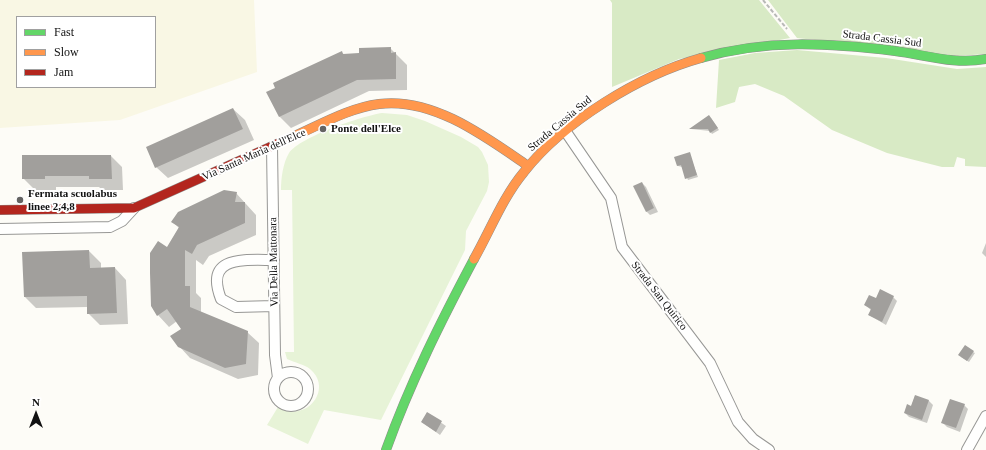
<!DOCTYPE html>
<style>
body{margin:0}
#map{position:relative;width:986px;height:450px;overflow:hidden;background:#fdfcf7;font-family:"Times New Roman",serif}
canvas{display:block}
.legend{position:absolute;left:16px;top:16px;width:140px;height:72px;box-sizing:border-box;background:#fff;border:1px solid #a0a0a0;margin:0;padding:5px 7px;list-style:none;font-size:12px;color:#111}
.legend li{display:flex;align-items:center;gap:8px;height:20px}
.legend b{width:20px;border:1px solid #a0a0a0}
.north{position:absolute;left:16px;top:394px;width:40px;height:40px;-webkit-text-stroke:3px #fff;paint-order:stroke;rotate:0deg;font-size:11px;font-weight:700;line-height:16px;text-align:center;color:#111}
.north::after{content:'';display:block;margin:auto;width:14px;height:18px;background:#111;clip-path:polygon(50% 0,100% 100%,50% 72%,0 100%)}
</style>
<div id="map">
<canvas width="986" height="450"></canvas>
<ul class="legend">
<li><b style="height:5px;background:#63d668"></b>Fast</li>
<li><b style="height:5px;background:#ff974d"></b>Slow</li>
<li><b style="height:5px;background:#b3261e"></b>Jam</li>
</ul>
<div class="north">N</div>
</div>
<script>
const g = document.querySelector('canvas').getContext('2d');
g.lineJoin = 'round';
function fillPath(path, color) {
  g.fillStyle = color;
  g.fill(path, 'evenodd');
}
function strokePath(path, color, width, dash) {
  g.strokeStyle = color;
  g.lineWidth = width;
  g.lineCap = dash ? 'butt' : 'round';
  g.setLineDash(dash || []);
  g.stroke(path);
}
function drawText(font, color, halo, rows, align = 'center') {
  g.font = font + ' "Times New Roman",serif';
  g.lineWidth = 4;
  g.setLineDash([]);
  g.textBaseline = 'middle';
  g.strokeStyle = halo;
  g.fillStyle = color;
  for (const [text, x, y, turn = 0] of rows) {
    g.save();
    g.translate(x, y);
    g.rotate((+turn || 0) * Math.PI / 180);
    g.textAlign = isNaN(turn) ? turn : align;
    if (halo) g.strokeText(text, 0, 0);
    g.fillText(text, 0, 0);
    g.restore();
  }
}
fillPath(new Path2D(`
 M0,0H254L257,72L120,120L0,128ZM17,17H155V87H17Z`), '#f9f7e4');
fillPath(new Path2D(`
 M382,113L407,115L425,121L461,137L478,147L482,152L488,165L489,182L487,191L466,231L465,250L381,420L324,410L308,444L267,425L278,407C306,424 334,389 310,369C304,364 295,363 287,359L285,352H294L292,190H281C281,178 283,163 289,153C300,137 362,116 382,113Z`), '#e7f3d7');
fillPath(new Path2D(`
 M610,0H759L790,38L679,59L612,87V3Z
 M768,0H986V54L958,56L797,38Z
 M797,50L886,58L957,69L986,67V167L965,166V159L957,157L954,167H942L887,153L832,130L784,96L755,84L739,87L735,102L716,108L719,60L755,53Z`), '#d8eac5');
fillPath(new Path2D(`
 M390,48L407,65V90L369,91L291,128L279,116L341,52L345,55L360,54Z
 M233,109L245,120L254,140L168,178L156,167Z
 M711,118L719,130L712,134L710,131L691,129Z
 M689,153L698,177L688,180L682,167L678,166L675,158Z
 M111,156L122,167L123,190H102L99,187H56V190H35L23,178Z
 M642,183L646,187L658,212L650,215L646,211Z
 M236,193L256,215V235L209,256L203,265L196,260V293L201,298V313L247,332L259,343L258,375L238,379L190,358L179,346L182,329L177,321L169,327L158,315L167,248L179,228L173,222Z
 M986,243V257L982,253Z
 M89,251L101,263V268H115L126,280L128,324L100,325L88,313V307L36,308L25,297Z
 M893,297L897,301L886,325L869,315L871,310L865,305L876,299Z
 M973,352L975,353L969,362L961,357Z
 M915,396L929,401L933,405L927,423L909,417L905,413L911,407Z
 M964,405L968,409L960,432L947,427L943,423Z
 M427,413L446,426L440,435L422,422Z`), '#0003');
fillPath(new Path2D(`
 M391,47V53L396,52V79L357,80L279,117L266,92L275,88L273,83L342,51L343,54L359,53V48Z
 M233,108L243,129L155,168L146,147Z
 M709,115L718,128L710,133L708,129H689Z
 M690,152L697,175L685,179L681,165L677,166L674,157Z
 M22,155H111L112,179H89V176H45V179H22Z
 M642,182L654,208L646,212L633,186Z
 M224,190L237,192L235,202H245V223L197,245L192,254L185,250V286H190V307L248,331L246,364L225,368L178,347L170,336L181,329L167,309L157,316L151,306L150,273V253L158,241L167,247L179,227L171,222L178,212Z
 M89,250L90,268L115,267L117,313L87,314V296L24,297L22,252Z
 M880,289L894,296L882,322L868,315L871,309L864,305L869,295L876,298Z
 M965,345L974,351L967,361L958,355Z
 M915,395L929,400L922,420L904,413L907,404L911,406Z
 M950,399L965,404L956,428L941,423Z
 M427,412L442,421L436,432L421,422Z`), '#a19f9c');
const street = new Path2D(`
 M566,132L611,198L622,247L710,363L738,422L753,439L769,450
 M272,147L275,355L278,378
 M0,229L110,227L122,221L134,208
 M274,260C244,260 204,255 221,299L236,307L274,306
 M274 389a17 17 0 1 1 34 0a17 17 0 1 1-34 0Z
 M967,450L986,416`);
const fast = new Path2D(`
 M701,58C767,39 828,43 895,51C926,55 955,65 986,59
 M386,450C410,383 441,321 474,259`);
const slow = new Path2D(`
 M290,138C318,126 348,108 379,104C433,97 486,137 528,166
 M474,259C490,231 503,197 524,172C563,122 640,75 701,58`);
const jam = new Path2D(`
 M0,210L134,208L290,138`);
strokePath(street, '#979795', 12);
strokePath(fast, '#8e8d8b', 10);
strokePath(slow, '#8e8d8b', 10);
strokePath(jam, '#8e8d8b', 10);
strokePath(new Path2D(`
 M763,0L787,29`), '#b9b9b8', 2, [4, 2]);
strokePath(street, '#fffffe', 10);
strokePath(fast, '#63d668', 9);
strokePath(slow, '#ff974d', 9);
strokePath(jam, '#b3261e', 9);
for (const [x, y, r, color] of [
 [323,129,4,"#646362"],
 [20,200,4,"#646362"]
]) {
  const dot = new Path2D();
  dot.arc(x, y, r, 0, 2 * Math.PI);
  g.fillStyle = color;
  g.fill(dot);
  strokePath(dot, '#fff', 1.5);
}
drawText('11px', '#111', '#fff', [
 ["Strada Cassia Sud",882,39,7],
 ["Strada Cassia Sud",560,124,-40],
 ["Via Santa Maria dell'Elce",254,155,-24],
 ["Via Della Mattonara",274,262,-91],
 ["Strada San Quirico",659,296,52]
]);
drawText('bold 11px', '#111', '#fff', [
 ["Ponte dell'Elce",331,129],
 ["Fermata scuolabus",28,194],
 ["linee 2,4,8",28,207]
], 'left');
</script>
